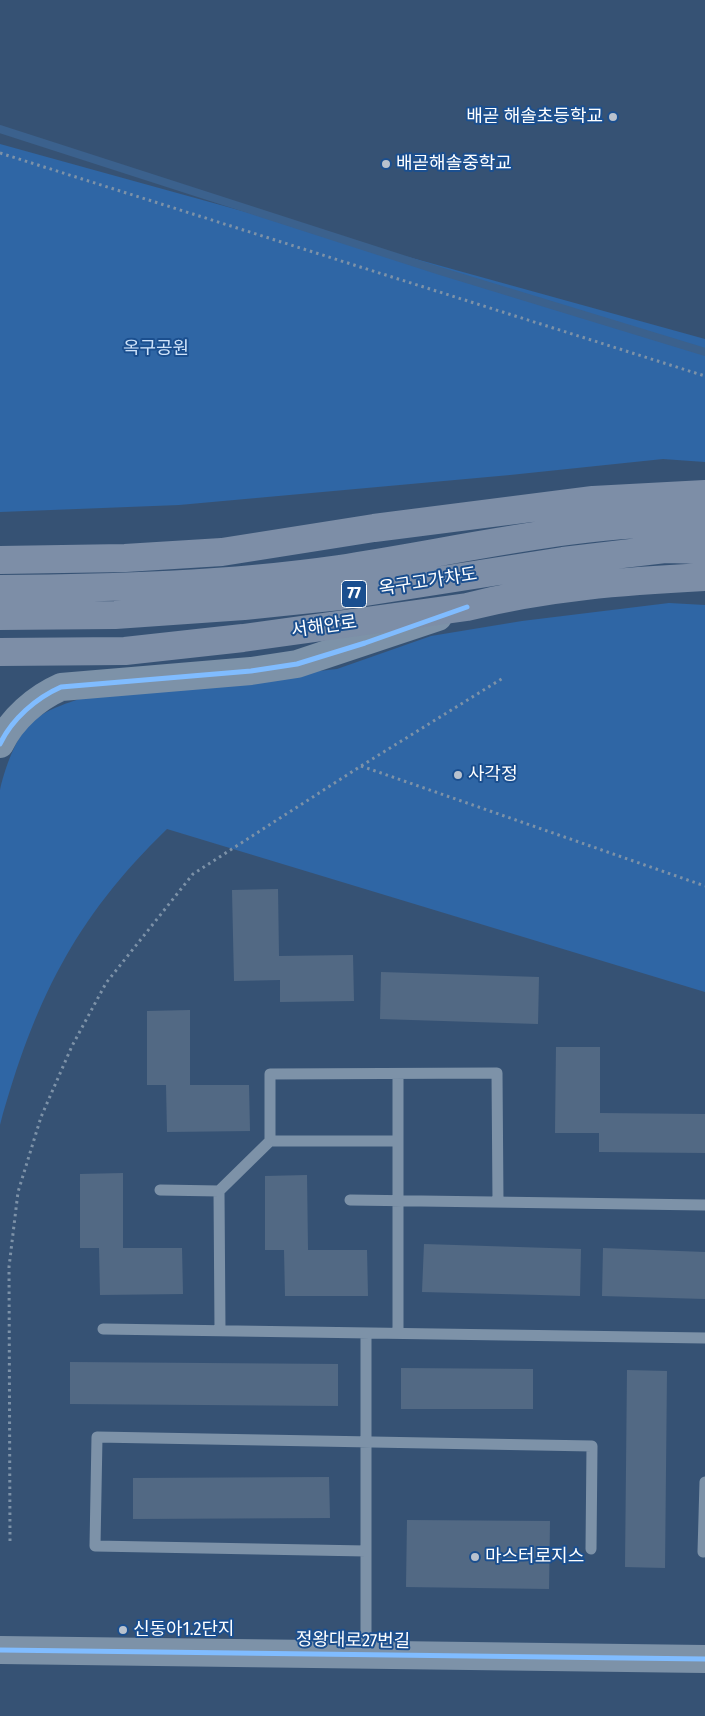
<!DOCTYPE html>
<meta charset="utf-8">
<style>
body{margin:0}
canvas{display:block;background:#365274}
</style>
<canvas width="705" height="1716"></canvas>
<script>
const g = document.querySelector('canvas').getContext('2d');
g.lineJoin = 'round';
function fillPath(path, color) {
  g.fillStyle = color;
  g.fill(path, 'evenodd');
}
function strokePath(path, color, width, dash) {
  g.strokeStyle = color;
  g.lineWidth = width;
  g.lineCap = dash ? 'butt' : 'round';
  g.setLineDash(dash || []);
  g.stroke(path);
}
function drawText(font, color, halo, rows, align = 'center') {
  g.font = font + ' "Fira Sans Condensed","Noto Sans KR",sans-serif';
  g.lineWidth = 4;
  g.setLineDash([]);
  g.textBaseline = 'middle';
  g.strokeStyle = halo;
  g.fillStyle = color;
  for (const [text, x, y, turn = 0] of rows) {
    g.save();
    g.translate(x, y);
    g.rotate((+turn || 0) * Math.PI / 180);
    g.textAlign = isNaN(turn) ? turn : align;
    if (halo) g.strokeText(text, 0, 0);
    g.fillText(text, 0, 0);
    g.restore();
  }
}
fillPath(new Path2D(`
 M0,144L705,339V462L663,459L510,475L179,505L0,512Z
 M669,603L705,605V992L167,829C74,919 34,1002 0,1125V790C4,771 14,743 26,728C40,711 65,704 85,697L337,669L431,636L522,621Z`), '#2f66a5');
strokePath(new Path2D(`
 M0,129L440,271L705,352`), '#3b618d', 8);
fillPath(new Path2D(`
 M278,889L279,956L353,955L354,1001L280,1002V980L234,981L232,890Z
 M381,972L539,977L538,1024L380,1019Z
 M190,1010V1085H249L250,1131L167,1132L166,1085H147V1011Z
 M556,1047H600V1113L705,1114V1153L599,1152V1133H555Z
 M123,1173V1248H182L183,1294L100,1295L99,1248H80V1174Z
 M307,1175L308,1250H367L368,1296H285L284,1250H265V1176Z
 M424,1244L581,1249L580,1296L422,1292Z
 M603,1248L705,1252V1299L602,1296Z
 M70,1362L338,1364V1406L70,1404Z
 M401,1368L533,1369V1409H401Z
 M627,1370L667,1371L665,1568L625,1567Z
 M329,1477L330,1518L133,1519V1478Z
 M407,1520L550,1521L549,1589L406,1587Z`), '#526984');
strokePath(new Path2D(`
 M0,153L705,376
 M361,766L705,886
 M10,1541L9,1267L18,1192L41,1117L72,1046L106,983L193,874L361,766L503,678`), '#7d92a8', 3, [2.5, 4]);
strokePath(new Path2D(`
 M398,1075V1333
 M270,1141V1074L497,1073L498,1202
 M160,1190L219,1191
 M350,1200L705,1205
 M103,1329L705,1338
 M220,1330L219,1191L270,1141H398
 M366,1333V1655
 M366,1551L95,1546L97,1437L592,1446L591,1549
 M703,1552L705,1482`), '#7d92a8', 11);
strokePath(new Path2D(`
 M0,744C12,719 36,698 61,687L251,671L297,664L438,617
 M0,1650L705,1659`), '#7d92a8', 28);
strokePath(new Path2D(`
 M0,560L125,558L222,552L374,528L593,500L705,494
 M0,589C113,588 227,585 339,569C459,551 582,520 705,522
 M0,616L115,615L244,606L340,596L563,561L665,549L705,550
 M0,652L125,651L243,638L467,607C545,587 625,581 705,577`), '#7d8ea7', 28);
strokePath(new Path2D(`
 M0,744C12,719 36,698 61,687L251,671L297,664L365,643L467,607
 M0,1650L705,1659`), '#80bcff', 5);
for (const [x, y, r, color] of [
 [613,117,5,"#b9c2ce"],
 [386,164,5,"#b9c2ce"],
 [458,775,5,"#b9c2ce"],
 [475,1557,5,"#b9c2ce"],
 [123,1630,5,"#b9c2ce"]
]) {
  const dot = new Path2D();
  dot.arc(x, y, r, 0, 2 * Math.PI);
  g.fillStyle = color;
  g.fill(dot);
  strokePath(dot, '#1b4f8f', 2);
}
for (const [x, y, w] of [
 [354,594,25]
]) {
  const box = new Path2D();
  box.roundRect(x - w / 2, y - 13.5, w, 27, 4);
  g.fillStyle = '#1b4f8f';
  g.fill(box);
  strokePath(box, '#fff', 1);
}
drawText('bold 16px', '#fff', null, [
 ["77",354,594]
]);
drawText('18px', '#fff', '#1b4f8f', [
 ["배곧 해솔초등학교",603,117,"right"],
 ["배곧해솔중학교",396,164],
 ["사각정",468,775],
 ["마스터로지스",485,1557],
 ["신동아1.2단지",133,1630]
], 'left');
drawText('18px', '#cfe3fa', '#1b4f8f', [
 ["옥구공원",156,349]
]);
drawText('18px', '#fff', '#1b4f8f', [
 ["옥구고가차도",428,582,-9],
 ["서해안로",324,627,-8],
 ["정왕대로27번길",353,1641,1]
]);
</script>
